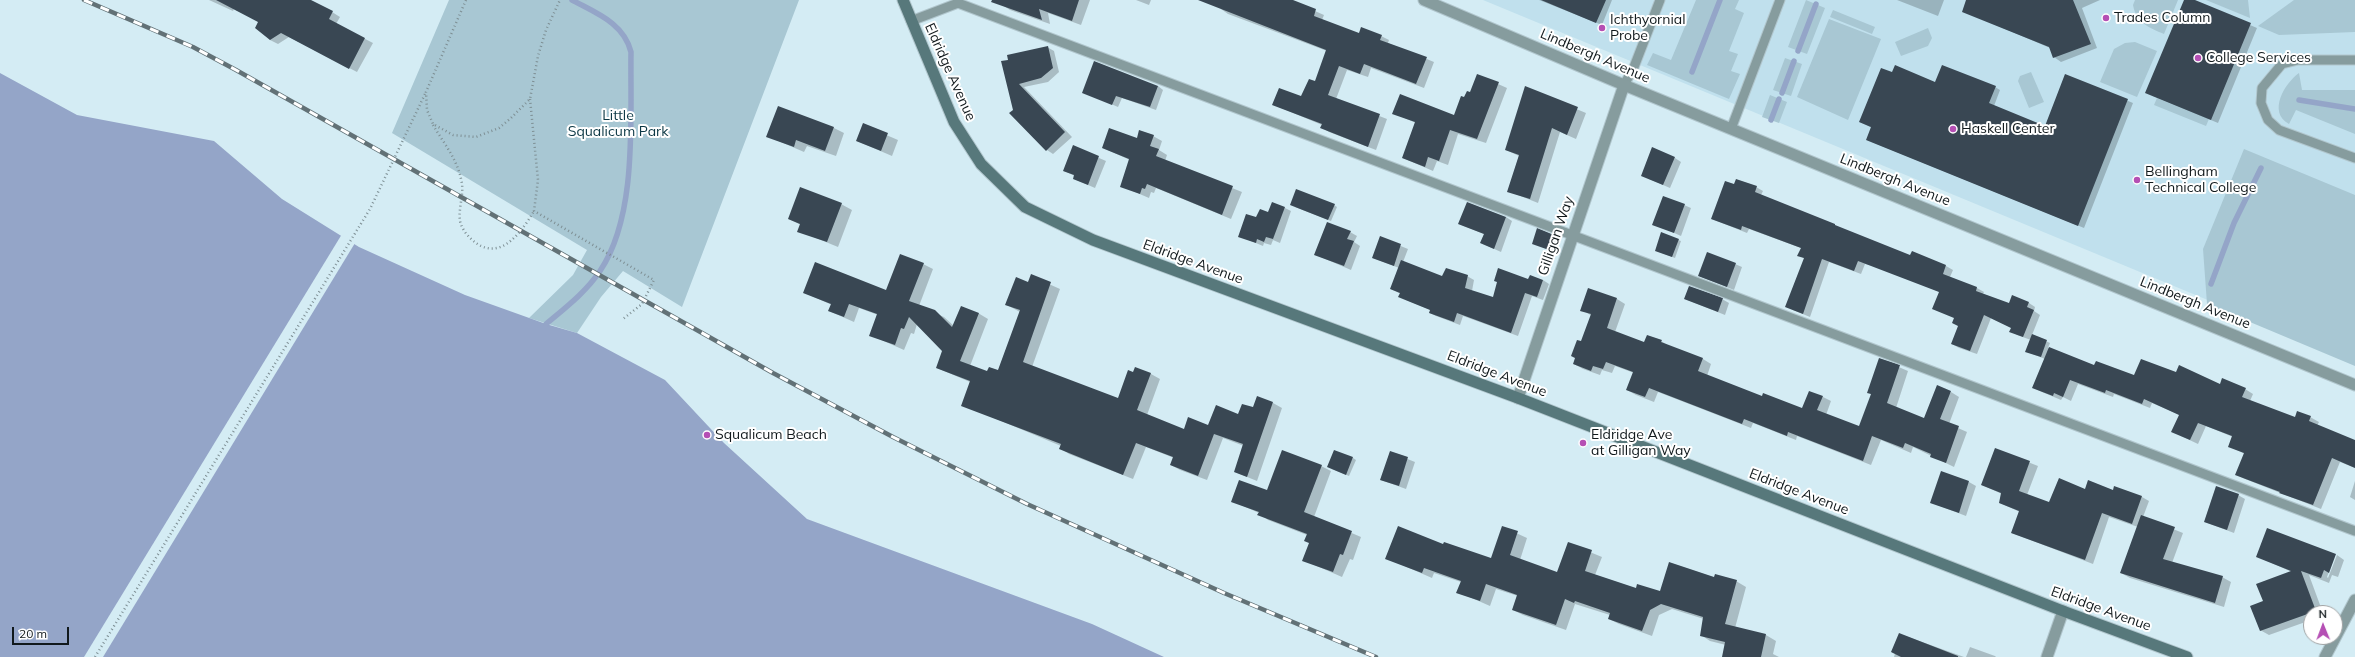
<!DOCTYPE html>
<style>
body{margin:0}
#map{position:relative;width:2355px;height:657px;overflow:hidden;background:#d4ecf4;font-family:Mulish,sans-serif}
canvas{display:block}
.north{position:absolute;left:2303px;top:605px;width:40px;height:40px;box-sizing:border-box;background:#fff;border:1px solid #a0a3a4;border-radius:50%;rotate:359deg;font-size:11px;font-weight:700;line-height:16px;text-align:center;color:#11191c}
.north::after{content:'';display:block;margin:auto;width:14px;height:18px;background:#b54fb4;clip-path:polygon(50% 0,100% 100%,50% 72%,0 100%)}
.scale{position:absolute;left:12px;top:627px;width:57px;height:18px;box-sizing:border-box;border:2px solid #11191c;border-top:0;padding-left:5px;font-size:12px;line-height:14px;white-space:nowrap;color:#11191c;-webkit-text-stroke:3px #fff;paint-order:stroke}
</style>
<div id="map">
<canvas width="2355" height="657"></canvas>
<div class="north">N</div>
<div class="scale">20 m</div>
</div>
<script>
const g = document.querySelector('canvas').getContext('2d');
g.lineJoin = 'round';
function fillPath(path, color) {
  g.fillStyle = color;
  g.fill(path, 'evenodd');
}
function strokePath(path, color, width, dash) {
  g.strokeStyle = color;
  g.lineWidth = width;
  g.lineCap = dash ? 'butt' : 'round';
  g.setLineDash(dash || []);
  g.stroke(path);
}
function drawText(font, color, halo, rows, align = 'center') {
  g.font = font + ' Mulish,sans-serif';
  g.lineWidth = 4;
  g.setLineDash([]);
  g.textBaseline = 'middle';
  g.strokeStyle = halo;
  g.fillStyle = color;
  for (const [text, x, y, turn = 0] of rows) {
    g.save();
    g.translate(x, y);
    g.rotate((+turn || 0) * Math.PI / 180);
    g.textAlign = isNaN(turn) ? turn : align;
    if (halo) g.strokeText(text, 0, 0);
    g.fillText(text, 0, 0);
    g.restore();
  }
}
fillPath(new Path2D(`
 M1483,0H2355V361Z`), '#c0e0ed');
fillPath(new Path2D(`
 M449,0H799L682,307L623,271L601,297L577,333L529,318L573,275L587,250L392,133Z
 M1696,0H1739L1735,9L1744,13L1729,51L1738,54L1731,71L1740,74L1729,99L1647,65L1653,53L1671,60Z
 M1806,0L1825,8L1807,54L1788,47Z
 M2135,0H2178L2164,34C2149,28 2136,22 2133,5Z
 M2206,0H2248L2250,18Z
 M2294,0H2355V32L2279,35L2258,26Z
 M1833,10L1875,27L1872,34L1830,17Z
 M1829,19L1881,39L1848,120L1797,97Z
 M1928,28L1932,38L1928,46L1901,56L1895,42Z
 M2135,42L2157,51L2137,97L2100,82L2114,49L2125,43Z
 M1785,58L1802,64L1791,96L1773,90Z
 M2031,72L2044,102L2029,108L2018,81L2020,76Z
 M2299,73L2302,90H2355V134L2296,110L2289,124C2267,112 2285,83 2299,73Z
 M1770,95L1787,102L1779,123L1762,117Z
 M2157,98L2209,119L2206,126L2154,105Z
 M2244,149L2355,195V366L2207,304L2203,249Z`), '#a8c7d3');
fillPath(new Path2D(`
 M0,73L77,115L214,141L282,199L359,247L465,295L546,324L577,333L665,380L724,443L807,519L1092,624L1164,657H0Z`), '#94a5c8');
fillPath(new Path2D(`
 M342,234L355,243L103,657H84Z`), '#d4ecf4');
fillPath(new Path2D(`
 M209,0H293L332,12L340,17L336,24L373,43L357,72L289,37L278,44L270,40L260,22L234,9L233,11Z
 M1002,0H1090L1081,25L1048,13L1050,24L1010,10L1001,4Z
 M1136,0H1151L1149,5Z
 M1224,0H1290L1324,15L1322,20L1360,34L1381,36L1389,40L1388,43L1434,62L1424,88L1371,68L1368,77L1347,70L1336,99L1387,119L1376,150L1329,132L1321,127L1322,125L1274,105L1302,97L1315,83L1327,51L1228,14L1221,9Z
 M1539,0H1612L1602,25Z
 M1897,0H1944L1938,16Z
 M1967,0H2100L2082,8L2097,48L2061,62L2054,57L2050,48L1963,11Z
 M2185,0H2192L2257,28L2218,123L2153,96Z
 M1047,47L1054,51L1059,72L1048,82L1024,87L1072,137L1053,154L1047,150L1003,62Z
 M1893,73L1936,83L1995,87L2000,90L1994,106L2045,128L2066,75L2133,103L2084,228L1872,142V128L1860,122Z
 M1478,75L1507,88L1486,143L1458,134L1448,165L1437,161L1433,171L1403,158L1416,123L1393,113L1454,117L1465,99L1470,94Z
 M1158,86L1163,90L1156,110L1122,98L1118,107L1083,92Z
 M1526,88L1586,113L1576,139L1560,132L1538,203L1508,191L1519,156L1506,150Z
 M778,108L834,128L844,133L836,156L807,146L804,152L767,136Z
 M863,125L898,140L892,156L857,141Z
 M1153,136L1162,141L1159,150L1167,155L1165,161L1242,192L1231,219L1156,188L1154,193L1151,192L1149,198L1121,186L1130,160L1103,148Z
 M1074,147L1106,161L1095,188L1074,179L1075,176L1064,171Z
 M1675,158L1681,162L1670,188L1649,179Z
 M1735,186L1756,187L1763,191L1761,195L1911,257L1913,252L1946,266L1953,270L1950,277L1977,288L1984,292L1983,294L2009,304L2029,303L2035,307L2034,311L2040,315L2032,335L2050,343L2048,348L2095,366L2135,377L2177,373L2220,385L2245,389L2253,394L2250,401L2295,418L2310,417L2319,422L2317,426L2355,442V468L2340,462L2321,509L2245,479L2237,475L2245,454L2229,446L2233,437L2206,426L2198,444L2181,436L2180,415L2152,403L2150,408L2114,394L2113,397L2078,384L2071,401L2063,397L2061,400L2042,392L2034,388L2045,359L2030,353L2031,340L2017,335L2011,331L2012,328L1991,318L1977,354L1959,348L1952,344L1959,326L1940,292L1875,266L1865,264L1861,274L1829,262L1810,317L1793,310L1786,306L1805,259L1799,255L1801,248L1749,229L1747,233L1712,219Z
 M841,204L852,210L838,247L799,231L801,225L789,219Z
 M1334,205L1337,207L1331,221L1295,207Z
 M1684,205L1691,208L1681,236L1654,224Z
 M1285,208L1291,211L1280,243L1273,240L1271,245L1264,243L1263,246L1239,236L1257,218Z
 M1506,217L1512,221L1501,252L1481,243L1484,234L1459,224Z
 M1350,232L1357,236L1354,242L1360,246L1351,270L1316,255Z
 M1554,236L1557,237L1552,251L1537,245Z
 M1381,238L1408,249L1403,262L1442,277L1467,276L1474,280L1472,291L1493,298L1529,280H1543L1549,284L1543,300L1532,296L1518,336L1463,316L1460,325L1436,316L1430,313L1431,310L1406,300L1401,294L1391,289L1399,268L1373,258Z
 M1678,240L1681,241L1675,258L1659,252Z
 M923,264L933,269L919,306L944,317L954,326L978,313L988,319L970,366L988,372L998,371L1020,312L1007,305L1028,283L1031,276L1060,289L1032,367L1118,399L1136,368L1151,374L1160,379L1147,415L1184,430L1209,427L1273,403L1282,408L1257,481L1235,472L1244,446L1223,438L1207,480L1180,470L1171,465L1174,458L1146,447L1133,479L1069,454L1060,448L1061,446L963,405L970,382L937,368L943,350L917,324L914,334L911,333L904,350L870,335L878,315L859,308L854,322L829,311L832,305L805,293L887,291Z
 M1735,264L1742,267L1734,290L1699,276Z
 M1617,299L1625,304L1615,332L1645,343L1661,341L1669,346L1703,359L1711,364L1707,376L1762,398L1803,409L1823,397L1831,401L1826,415L1859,428L1872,395L1868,392L1880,359L1908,371L1896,408L1925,419L1951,392L1959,397L1949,424L1967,432L1954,467L1913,447L1911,453L1881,440L1871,465L1797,436L1796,440L1753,423L1751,428L1658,392L1654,402L1636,395L1627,390L1634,373L1615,366L1612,373L1602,370L1600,375L1583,369L1574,364L1592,316L1582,310Z
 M1685,299H1722L1729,303L1725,315Z
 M1995,449L2038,466L2027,495L2049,503L2085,490L2113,491L2142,497L2149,501L2143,517L2183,533L2172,563L2222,577L2231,582L2224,607L2130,578L2121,573L2138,527L2109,517L2093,564L2012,533L2020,512L2000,503L2002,494L1982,485Z
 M1390,452L1415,462L1406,489L1381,480Z
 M1353,458L1356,460L1349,476L1332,469Z
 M1321,466L1331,471L1314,517L1361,537L1353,560L1350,559L1342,577L1303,560L1310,543L1307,535L1268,520L1259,513L1232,501L1267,491Z
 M2355,481V500L2350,497Z
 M1969,482L1976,486L1966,516L1932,503Z
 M2238,495L2245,499L2234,533L2205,522Z
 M1503,527L1527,538L1520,560L1558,573L1568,543L1602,557L1595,575L1637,589L1660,592L1715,579L1736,581L1746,587L1735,628L1766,635L1776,641L1773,654L1779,657H1723L1726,645L1710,641L1701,635L1704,619L1672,609L1659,615L1652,636L1619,624L1609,619L1610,615L1575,604L1566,630L1523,615L1513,610L1518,596L1496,589L1490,606L1458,592L1461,582L1434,573L1432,578L1386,558L1444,545L1492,559Z
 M2335,555L2327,577L2328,578L2337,555L2344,560L2338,577L2332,575L2329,583L2309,575L2323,613H2311V620L2269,635L2260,630L2264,602L2292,572L2258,557Z
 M1900,634L1964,657H1894Z
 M1970,647L1995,656L1996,657H1966Z`), '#0003');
strokePath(new Path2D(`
 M1798,51L1816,4
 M1692,72L1720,0
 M1782,93L1794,61
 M2299,100L2355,109
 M1771,120L1779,99
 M2211,284L2234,223L2261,168
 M546,324C565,308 586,292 600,271C638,215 630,117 631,52C624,23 596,13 572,0`), '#94a5c8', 5.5);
fillPath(new Path2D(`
 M216,0H311L333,11L329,19L365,38L349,69L281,33L270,40L255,28L258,22Z
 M992,0H1079L1072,21L1039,9L1042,20L991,2Z
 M1198,0H1293L1316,9L1314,16L1359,33L1361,27L1382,35L1380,40L1427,57L1416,84L1364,64L1360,74L1339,66L1328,95L1380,114L1368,147L1320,128L1322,124L1272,105L1279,88L1301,96L1309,79L1315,81L1326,50Z
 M1541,0H1606L1596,23Z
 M1966,0H2073L2091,44L2053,58L2049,47L1962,12Z
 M2184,0H2195L2251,23L2211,120L2145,93Z
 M1048,46L1053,68L1041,78L1019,84L1065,132L1046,151L1009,113L1013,110L1001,61L1008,60L1007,55Z
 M1094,61L1158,86L1150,107L1116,96L1112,105L1082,93Z
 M1895,65L1935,82L1942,65L1996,86L1989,103L2045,126L2065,74L2128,99L2078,226L1866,140L1871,127L1859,122L1881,68L1892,72Z
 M1477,74L1499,82L1477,139L1450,130L1439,161L1428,157L1425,167L1402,158L1415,122L1392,114L1400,94L1454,115L1461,96L1464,97L1467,91L1470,92Z
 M1525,86L1578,107L1567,135L1552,128L1530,199L1507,192L1519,155L1505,150Z
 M778,106L834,127L825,151L796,140L794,147L766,137Z
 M863,123L888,133L881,151L856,141Z
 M1109,128L1137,138L1139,130L1154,135L1150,146L1159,149L1156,156L1233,186L1222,215L1147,184L1145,189L1142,188L1140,194L1120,187L1129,159L1102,148Z
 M1073,145L1099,156L1088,185L1073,179L1074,175L1063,171Z
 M1652,147L1675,157L1663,185L1641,176Z
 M1736,179L1757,186L1755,192L1835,224V225L1910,255L1912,251L1946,265L1943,274L1977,287L1976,291L2009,303L2012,295L2029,302L2027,307L2034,310L2023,337L2009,332L2011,328L1984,315L1970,351L1951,344L1958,326L1952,323L1954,318L1932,309L1939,292L1858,261L1854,271L1822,259L1803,314L1785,307L1804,258L1797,256L1801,248L1742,226L1741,230L1711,219L1725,181L1734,184Z
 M800,187L842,203L827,242L797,232L800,224L788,219Z
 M1296,189L1335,204L1328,220L1290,205Z
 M1663,196L1685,204L1674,233L1652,225Z
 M1272,202L1285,207L1273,239L1266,237L1264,242L1257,239L1256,243L1238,237L1246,214L1256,217L1260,209L1268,212Z
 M1467,202L1506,217L1494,249L1480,243L1484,234L1458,224Z
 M1327,222L1351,231L1347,239L1354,241L1344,266L1314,255Z
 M1537,228L1554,235L1549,250L1532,244Z
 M1661,232L1679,239L1672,257L1655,251Z
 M1380,236L1401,244L1394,266L1372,258Z
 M1707,252L1736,263L1727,287L1698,276Z
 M900,254L924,263L909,301L935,310L952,327L961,306L979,313L960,361L987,371L989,367L998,370L1020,310L1005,305L1016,277L1028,282L1031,274L1051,282L1023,362L1118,398L1128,370L1133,372L1135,367L1151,373L1137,410L1184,429L1188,417L1208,425L1216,405L1238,414L1242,404L1253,407L1257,396L1273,402L1247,477L1234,472L1243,444L1214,434L1198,476L1170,465L1173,457L1136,443L1123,475L1059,449L1061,444L961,406L970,381L936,368L942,351L909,317L904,329L901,328L895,345L869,336L877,314L849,304L844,317L828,311L831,304L803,293L815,262L886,290Z
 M1401,260L1442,276L1446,268L1468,275L1465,288L1493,297L1497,282L1494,281L1498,268L1528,279L1530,275L1543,280L1537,297L1525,293L1511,333L1457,313L1454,322L1429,313L1430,310L1398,297L1400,293L1390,289Z
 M1689,286L1723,298L1718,312L1684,299Z
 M1588,288L1617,298L1607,328L1644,342L1647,335L1662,340L1661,342L1703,358L1698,371L1762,396L1763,393L1802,408L1809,391L1823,396L1817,410L1859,426L1871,394L1867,393L1879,358L1900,365L1887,403L1924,418L1937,385L1951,391L1940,419L1959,426L1946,463L1930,457L1931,454L1905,443L1903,448L1872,436L1863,461L1788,432L1787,436L1744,419L1742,424L1649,388L1645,397L1626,390L1633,372L1606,362L1603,369L1593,366L1591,371L1573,364L1575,358L1571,356L1577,340L1581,341L1591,314L1580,311Z
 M2032,334L2047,340L2041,357L2025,352Z
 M2049,347L2094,365L2096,361L2134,375L2141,359L2176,372L2179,365L2220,384L2222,378L2246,388L2242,397L2295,417L2297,411L2311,416L2309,421L2355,440V468L2332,458L2313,505L2279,493L2280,492L2235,475L2244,453L2228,447L2232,436L2198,423L2190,440L2171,432L2179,415L2144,399L2142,404L2106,390L2105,393L2070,380L2063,397L2054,393L2053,396L2032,388Z
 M1995,448L2030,461L2019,491L2049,502L2059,478L2085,489L2088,480L2113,490L2114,486L2142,496L2132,524L2102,513L2085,560L2011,533L2019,511L1999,503L2001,493L1981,485Z
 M1282,450L1322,465L1304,512L1352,531L1343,555L1340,554L1333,572L1302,561L1309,543L1304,541L1307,534L1257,515L1259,512L1231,502L1239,480L1267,490Z
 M1334,450L1353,457L1346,475L1327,467Z
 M1390,451L1408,457L1399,486L1380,480Z
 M1941,471L1969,481L1959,513L1930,503Z
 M2216,486L2239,494L2227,530L2204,522Z
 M2141,515L2175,527L2163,559L2223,576L2215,603L2120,573Z
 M1398,526L1443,544L1444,542L1491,558L1502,526L1518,531L1510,555L1557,572L1568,542L1592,550L1585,571L1636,588L1637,584L1660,591L1669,562L1714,577L1715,574L1737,580L1725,624L1766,634L1761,657H1722L1725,642L1700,636L1703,617L1661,604L1650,610L1642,631L1608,619L1610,613L1575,601L1574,603L1565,599L1556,625L1512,610L1517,595L1486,584L1480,601L1456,593L1461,581L1424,568L1422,573L1385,559Z
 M2267,528L2336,554L2329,573L2324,570L2321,578L2301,571L2316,611L2260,631L2250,606L2263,601L2256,584L2291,571L2256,557Z
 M1899,633L1958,656V657H1901L1891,652Z`), '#394753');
const service = new Path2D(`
 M911,21L958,3L2355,531
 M2355,60H2298L2282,64L2262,88L2261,103L2268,120L2279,130L2355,158
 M1624,85L1634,67L1660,0
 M1731,129L1780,0`);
const minor = new Path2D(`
 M1424,0L1624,85L2355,385
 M1518,398L1624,85
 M2047,657L2063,611
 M2325,657L2355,600`);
const secondary = new Path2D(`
 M903,0L954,122L981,164L1025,207L1093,240L1518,398L2063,611L2187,657`);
strokePath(service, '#b1c6cd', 11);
strokePath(minor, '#b1c6cd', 13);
strokePath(secondary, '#b1c6cd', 13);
strokePath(new Path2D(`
 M466,0L426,92L427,110L433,124L453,135L476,137L499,128L511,118L530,99L538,56L546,30L560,0
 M530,99L538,180L534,211L654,280L642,304L623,319
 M433,125C443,142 457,159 461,179C465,193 458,207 460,221C462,230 469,238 476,243C502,261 522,231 534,211
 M95,657L370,209L426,92`), '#7e8f94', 2.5, [1, 3]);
strokePath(service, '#869c9e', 9);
strokePath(minor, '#869c9e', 11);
strokePath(secondary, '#57787b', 11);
const rail = new Path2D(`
 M84,0L193,47L236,70L773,373L893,437L1027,504L1224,593L1376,657`);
strokePath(rail, '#627176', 4.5);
strokePath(rail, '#fff', 3, [9]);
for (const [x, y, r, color] of [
 [2106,18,4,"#b54fb4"],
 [1602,28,4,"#b54fb4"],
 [2198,58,4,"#b54fb4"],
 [1953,129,4,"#b54fb4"],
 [2137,180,4,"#b54fb4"],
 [707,435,4,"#b54fb4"],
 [1583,443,4,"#b54fb4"]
]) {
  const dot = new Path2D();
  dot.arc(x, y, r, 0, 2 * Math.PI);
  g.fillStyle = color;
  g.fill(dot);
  strokePath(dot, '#fff', 1.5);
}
drawText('14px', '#11191c', '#fff', [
 ["Trades Column",2114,18],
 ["Ichthyornial",1610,20],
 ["Probe",1610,36],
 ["College Services",2206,58],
 ["Haskell Center",1961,129],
 ["Bellingham",2145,172],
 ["Technical College",2145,188],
 ["Squalicum Beach",715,435],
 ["Eldridge Ave",1591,435],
 ["at Gilligan Way",1591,451]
], 'left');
drawText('14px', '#11191c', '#fff', [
 ["Lindbergh Avenue",1595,56,23],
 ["Eldridge Avenue",950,72,66],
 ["Lindbergh Avenue",1895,180,22],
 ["Gilligan Way",1556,236,-71],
 ["Eldridge Avenue",1193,262,20],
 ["Lindbergh Avenue",2195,303,22],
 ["Eldridge Avenue",1497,374,21],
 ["Eldridge Avenue",1799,492,21],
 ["Eldridge Avenue",2101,609,20]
]);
drawText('14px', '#0b3744', '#fff', [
 ["Little",618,116],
 ["Squalicum Park",618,132]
]);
</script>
